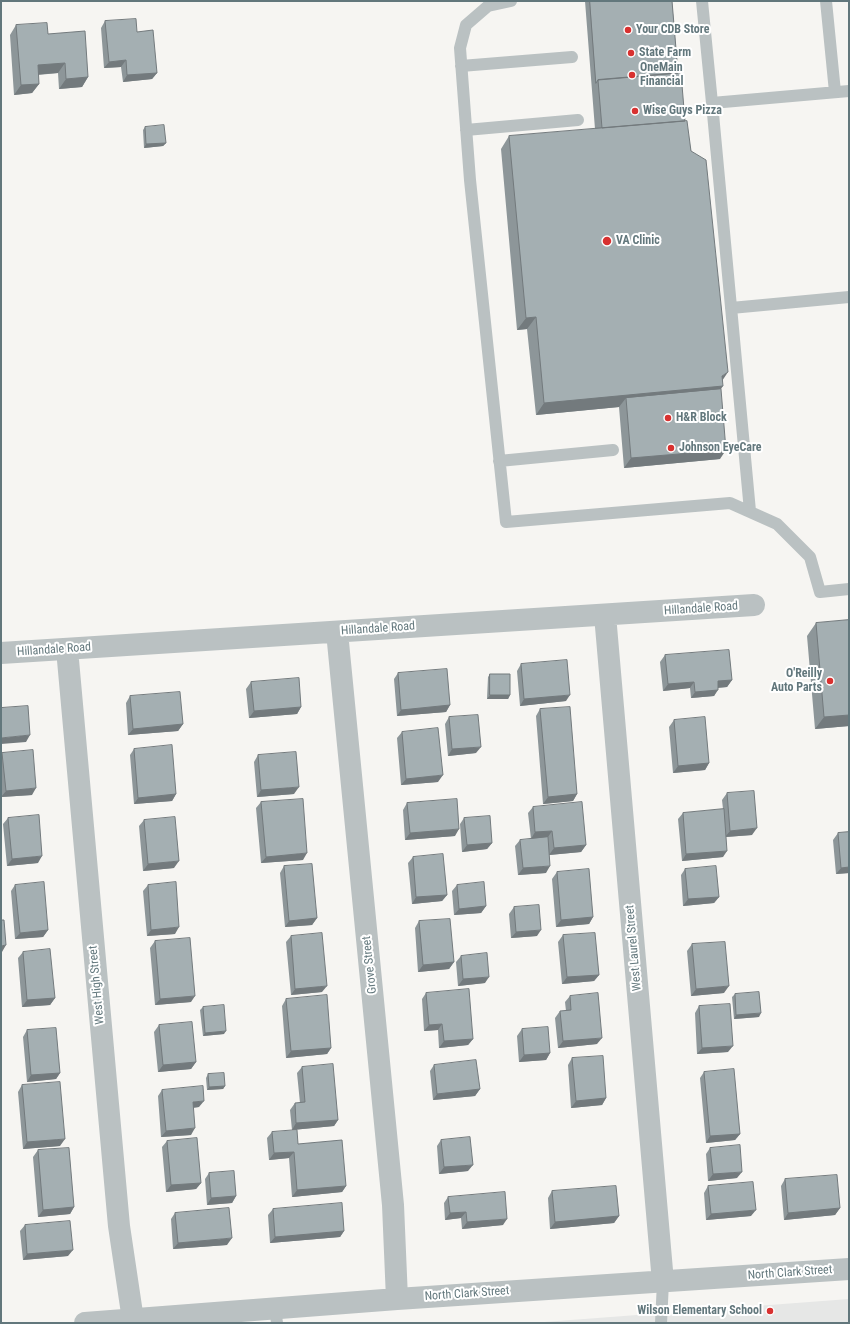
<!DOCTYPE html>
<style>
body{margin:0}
#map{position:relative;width:850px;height:1324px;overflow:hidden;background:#f6f5f2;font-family:"Roboto Condensed",sans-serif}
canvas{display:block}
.frame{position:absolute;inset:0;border:2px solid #62777c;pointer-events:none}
</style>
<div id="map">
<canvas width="850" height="1324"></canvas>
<div class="frame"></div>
</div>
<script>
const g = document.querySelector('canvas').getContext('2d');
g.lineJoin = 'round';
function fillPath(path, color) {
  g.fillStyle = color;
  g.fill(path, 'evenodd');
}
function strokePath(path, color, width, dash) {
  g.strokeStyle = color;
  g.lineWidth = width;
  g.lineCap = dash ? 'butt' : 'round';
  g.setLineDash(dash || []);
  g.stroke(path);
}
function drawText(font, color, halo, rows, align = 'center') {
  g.font = font + ' "Roboto Condensed",sans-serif';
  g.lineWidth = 4;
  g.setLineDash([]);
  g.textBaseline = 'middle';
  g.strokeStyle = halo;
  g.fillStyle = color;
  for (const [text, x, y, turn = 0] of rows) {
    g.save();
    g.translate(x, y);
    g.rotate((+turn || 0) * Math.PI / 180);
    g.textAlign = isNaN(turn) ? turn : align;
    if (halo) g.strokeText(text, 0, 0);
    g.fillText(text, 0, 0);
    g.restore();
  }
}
fillPath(new Path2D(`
 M849,1299V1323H531Z`), '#e6e7e6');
strokePath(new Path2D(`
 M511,1L488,6L466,25L460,48L470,180L506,522L730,503L777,524L810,557L820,592L849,589
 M702,1L712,103
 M826,1L835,92
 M461,66L572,57
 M466,130L578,120
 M731,308L849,297
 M499,461L613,450
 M750,511L712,103L849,91
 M275,1308L277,1323
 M661,1323L663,1282`), '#bac1c2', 12);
strokePath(new Path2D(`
 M605,615L663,1282
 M337,632L393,1205L397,1299
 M67,649L119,1226L133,1320
 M1,653L754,605
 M85,1323L397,1299L849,1269`), '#bac1c2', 22);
fillPath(new Path2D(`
 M585,1H672L678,73L685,121L691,151L722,381L721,389L720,459L624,468L619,407L536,415L527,329L517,330L501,149L509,136L595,129Z
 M105,21L137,32L157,73L152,79L123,82L121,67L104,68L101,28Z
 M16,25L48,34L88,77L82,87L59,89L58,73L38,75L39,84L32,93L14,95L10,35Z
 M145,127L166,143L163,146L144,148L143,130Z
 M849,620V726L815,729L807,636L816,623Z
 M665,655L732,680L727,687L718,688L714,696L691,698L690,688L663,691L660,662Z
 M521,664L566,701L520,706L517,671Z
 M398,673L450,705L446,712L397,716L394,679Z
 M490,674L510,695L508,699H487L488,677Z
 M251,682L301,707L297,714L249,718L246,689Z
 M130,696L183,724L178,731L128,735L126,703Z
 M540,709L577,794L573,801L543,804L536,716Z
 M449,717L476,753L448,756L445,724Z
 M674,720L709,763L705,770L673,773L669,727Z
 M402,732L438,782L401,785L397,738Z
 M134,749L176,794L172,801L134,804L130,755Z
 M2,753L32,795L1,797V755Z
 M258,755L294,794L257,797L254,762Z
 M727,793L752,835L726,837L723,857L682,861L678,819L683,813L723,809L722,800Z
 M261,802L303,860L261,863L256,808Z
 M407,803L455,836L405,840L403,810Z
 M533,807L586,845L581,852L549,855L531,839L528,813Z
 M8,818L38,863L7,866L3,824Z
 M464,818L492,843L487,849L462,852L460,824Z
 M144,820L174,868L143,871L139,826Z
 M849,832V873L836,874L833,840L838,833Z
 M520,840L546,873L518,875L515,846Z
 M413,857L447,895L442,901L412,904L408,863Z
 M284,866L317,918L312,925L285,927L280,873Z
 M685,869L719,897L714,903L683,906L681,875Z
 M557,872L593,917L589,924L556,927L552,879Z
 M15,885L48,930L43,937L15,939L11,891Z
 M148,885L175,934L147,936L143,891Z
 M457,885L486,906L481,913L454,915L452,891Z
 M514,907L537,936L511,938L509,914Z
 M419,921L454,962L449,969L418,972L415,928Z
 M563,935L599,975L594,981L562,984L558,942Z
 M291,936L322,992L291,995L286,942Z
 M155,941L191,1002L155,1005L150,948Z
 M692,944L724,993L691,996L687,951Z
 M23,952L55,998L50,1005L22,1007L18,958Z
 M461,956L485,983L458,986L456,962Z
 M426,993L473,1039L468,1045L439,1048L438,1030L424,1031L422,999Z
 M735,994L759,1017L734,1019L732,997Z
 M570,996L597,1044L558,1048L555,1018L560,1011H566L565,1002Z
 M286,999L331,1048L327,1054L286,1058L282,1006Z
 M699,1006L728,1052L697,1054L695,1013Z
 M203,1007L224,1034L203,1036L200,1010Z
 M159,1025L196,1062L191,1069L158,1072L154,1032Z
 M522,1029L550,1053L546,1060L519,1062L517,1036Z
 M27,1030L60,1073L56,1079L27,1082L23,1037Z
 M572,1058L606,1098L602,1105L571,1108L568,1065Z
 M434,1065L480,1089L475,1096L433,1100L430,1071Z
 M302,1067L338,1120L334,1126L292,1130L290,1110L295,1103H300L297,1073Z
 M704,1072L740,1134L735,1140L706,1143L700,1078Z
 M208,1074L225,1086L223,1089L207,1090L206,1078Z
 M22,1085L60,1146L23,1149L18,1092Z
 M162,1090L199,1107L193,1108L191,1135L161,1137L158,1096Z
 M272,1132L346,1186L342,1192L292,1197L289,1158L269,1160L267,1138Z
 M441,1140L468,1171L439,1174L437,1146Z
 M167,1141L201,1183L196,1189L166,1192L162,1147Z
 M710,1148L737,1178L708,1181L706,1154Z
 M38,1150L74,1207L70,1214L38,1217L33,1157Z
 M209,1173L236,1196L232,1203L207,1205L205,1179Z
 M785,1179L840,1208L835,1215L784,1220L781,1186Z
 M708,1186L751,1216L706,1220L704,1193Z
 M552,1191L619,1216L614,1223L550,1229L548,1198Z
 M448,1197L503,1225L462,1229L461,1218L445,1220L444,1203Z
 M273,1209L344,1231L340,1237L270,1243L268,1215Z
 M175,1213L227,1245L173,1249L171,1219Z
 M25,1225L68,1256L23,1260L20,1231Z`), '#8d9699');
fillPath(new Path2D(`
 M126,60L121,67L104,68L109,62Z
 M65,63L58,73L31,75L38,65Z
 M157,73L152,79L123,82L127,75Z
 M88,77L82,87L59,89L66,79Z
 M39,84L32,93L14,95L21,85Z
 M166,143L163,146L144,148L146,144Z
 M536,317L527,329L517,330L526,318Z
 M728,372L720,384L723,386L714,399L626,398L619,407L536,415L544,403L722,376Z
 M726,450L720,459L624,468L631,458Z
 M732,680L727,687L713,688L718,681Z
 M694,682L690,688L663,691L668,684Z
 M718,690L714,696L691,698L695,692Z
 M490,695H510L508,699H487Z
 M570,695L566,701L520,706L524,699Z
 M450,705L446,712L397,716L401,710Z
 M301,707L297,714L249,718L254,711Z
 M849,715V726L815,729L824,717Z
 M183,724L178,731L128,735L133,729Z
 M30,735L26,742L1,744V738Z
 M481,747L476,753L448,756L452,749Z
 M709,763L705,770L673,773L678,766Z
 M443,775L438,782L401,785L406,779Z
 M299,787L294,794L257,797L261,790Z
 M36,788L32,795L1,797L6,791Z
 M176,794L172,801L134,804L138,798Z
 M577,794L573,801L543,804L548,797Z
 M757,828L752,835L725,837L730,831Z
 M459,829L455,836L405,840L410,833Z
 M552,831L548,837L531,839L535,832Z
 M492,843L487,849L462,852L467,845Z
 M586,845L581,852L549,855L554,848Z
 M727,851L723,857L682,861L686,854Z
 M307,853L303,860L261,863L266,857Z
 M42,856L38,863L7,866L12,859Z
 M179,861L174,868L143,871L148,864Z
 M550,866L546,873L518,875L523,868Z
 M849,867V873L836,874L841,868Z
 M447,895L442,901L412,904L416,897Z
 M719,897L714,903L683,906L688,899Z
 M486,906L481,913L454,915L459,909Z
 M593,917L589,924L556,927L561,920Z
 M317,918L312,925L285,927L289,921Z
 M179,927L175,934L147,936L151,930Z
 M48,930L43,937L15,939L20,933Z
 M541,930L537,936L511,938L516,932Z
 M6,945L2,952H1V946Z
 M454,962L449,969L418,972L423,965Z
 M599,975L594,981L562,984L567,977Z
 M489,977L485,983L458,986L463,979Z
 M327,986L322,992L291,995L295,989Z
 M729,986L724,993L691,996L696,989Z
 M195,996L191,1002L155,1005L160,999Z
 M55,998L50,1005L22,1007L27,1000Z
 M761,1013L759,1017L734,1019L736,1015Z
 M442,1024L438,1030L424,1031L429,1025Z
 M226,1031L224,1034L203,1036L205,1033Z
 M602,1038L597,1044L558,1048L563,1041Z
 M473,1039L468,1045L439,1048L444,1041Z
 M733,1046L728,1052L697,1054L702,1048Z
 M331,1048L327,1054L286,1058L291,1051Z
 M550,1053L546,1060L519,1062L524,1055Z
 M196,1062L191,1069L158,1072L163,1065Z
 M60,1073L56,1079L27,1082L31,1075Z
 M225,1086L223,1089L207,1090L209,1087Z
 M480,1089L475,1096L433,1100L437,1094Z
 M606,1098L602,1105L571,1108L576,1101Z
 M204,1101L199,1107L188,1108L193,1102Z
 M338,1120L334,1126L292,1130L296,1123Z
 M195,1128L191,1135L161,1137L166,1131Z
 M740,1134L735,1140L706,1143L710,1136Z
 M65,1139L60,1146L23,1149L27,1142Z
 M294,1152L289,1158L269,1160L274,1153Z
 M473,1165L468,1171L439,1174L444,1167Z
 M742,1172L737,1178L708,1181L713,1174Z
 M201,1183L196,1189L166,1192L171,1185Z
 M346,1186L342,1192L292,1197L297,1190Z
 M236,1196L232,1203L207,1205L211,1198Z
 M74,1207L70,1214L38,1217L43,1210Z
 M840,1208L835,1215L784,1220L788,1213Z
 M756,1210L751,1216L706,1220L711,1214Z
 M466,1212L461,1218L445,1220L450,1213Z
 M619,1216L614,1223L550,1229L555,1222Z
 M507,1219L503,1225L462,1229L467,1222Z
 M344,1231L340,1237L270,1243L275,1237Z
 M232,1238L227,1245L173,1249L178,1243Z
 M73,1250L68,1256L23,1260L27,1254Z`), '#737a7d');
const building = new Path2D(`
 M590,1H672L678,73L598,80L596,83Z
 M136,19L137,32L153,30L157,73L127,75L126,60L109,62L105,21Z
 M47,23L48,34L85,31L88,77L66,79L65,63L38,65L39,84L21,85L16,25Z
 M681,73L685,121L602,128L598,80Z
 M687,121L691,151L706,160L728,372L722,376L723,386L544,403L536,317L526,318L509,136Z
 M164,125L166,143L146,144L145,127Z
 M721,389L726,450L631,458L626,398Z
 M849,620V715L824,717L816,623Z
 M729,650L732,680L718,681V690L695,692L694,682L668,684L665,655Z
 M567,660L570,695L524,699L521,664Z
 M447,669L450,705L401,710L398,673Z
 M490,674H510V695H490Z
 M299,678L301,707L254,711L251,682Z
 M180,692L183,724L133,729L130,696Z
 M28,706L30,735L1,738V708Z
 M570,707L577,794L548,797L540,709Z
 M478,715L481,747L452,749L449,717Z
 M705,717L709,763L678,766L674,720Z
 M438,728L443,775L406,779L402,732Z
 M172,745L176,794L138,798L134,749Z
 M33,750L36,788L6,791L2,753Z
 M296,752L299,787L261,790L258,755Z
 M754,791L757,828L730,831L727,793Z
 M303,799L307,853L266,857L261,802Z
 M457,799L459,829L410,833L407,803Z
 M582,802L586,845L554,848L552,831L535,832L533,807Z
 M724,809L727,851L686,854L683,813Z
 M39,815L42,856L12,859L8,818Z
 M490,816L492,843L467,845L464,818Z
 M175,817L179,861L148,864L144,820Z
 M849,832V867L841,868L838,833Z
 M548,837L550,866L523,868L520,840Z
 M443,854L447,895L416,897L413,857Z
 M312,864L317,918L289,921L284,866Z
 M716,866L719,897L688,899L685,869Z
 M589,869L593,917L561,920L557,872Z
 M44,882L48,930L20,933L15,885Z
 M176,882L179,927L151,930L148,885Z
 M484,882L486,906L459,909L457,885Z
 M539,905L541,930L516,932L514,907Z
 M450,919L454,962L423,965L419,921Z
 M1,920H4L6,945L1,946Z
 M322,933L327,986L295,989L291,936Z
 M595,933L599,975L567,977L563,935Z
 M190,938L195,996L160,999L155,941Z
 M725,942L729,986L696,989L692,944Z
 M50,949L55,998L27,1000L23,952Z
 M487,953L489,977L463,979L461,956Z
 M469,989L473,1039L444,1041L442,1024L429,1025L426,993Z
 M759,992L761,1013L736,1015L735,994Z
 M598,993L602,1038L563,1041L560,1011L571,1010L570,996Z
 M327,995L331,1048L291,1051L286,999Z
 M730,1004L733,1046L702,1048L699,1006Z
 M224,1005L226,1031L205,1033L203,1007Z
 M192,1022L196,1062L163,1065L159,1025Z
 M548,1027L550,1053L524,1055L522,1029Z
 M56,1028L60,1073L31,1075L27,1030Z
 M603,1056L606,1098L576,1101L572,1058Z
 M476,1060L480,1089L437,1094L434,1065Z
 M333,1064L338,1120L296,1123L295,1103L305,1102L302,1067Z
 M734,1069L740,1134L710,1136L704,1072Z
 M224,1073L225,1086L209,1087L208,1074Z
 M60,1082L65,1139L27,1142L22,1085Z
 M203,1086L204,1101L193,1102L195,1128L166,1131L162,1090Z
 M297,1130L298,1144L342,1140L346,1186L297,1190L294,1152L274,1153L272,1132Z
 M470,1137L473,1165L444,1167L441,1140Z
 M197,1138L201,1183L171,1185L167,1141Z
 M740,1145L742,1172L713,1174L710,1148Z
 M69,1148L74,1207L43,1210L38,1150Z
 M234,1171L236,1196L211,1198L209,1173Z
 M837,1175L840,1208L788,1213L785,1179Z
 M753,1182L756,1210L711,1214L708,1186Z
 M616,1186L619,1216L555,1222L552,1191Z
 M505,1192L507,1219L467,1222L466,1212L450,1213L448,1197Z
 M342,1203L344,1231L275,1237L273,1209Z
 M229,1208L232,1238L178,1243L175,1213Z
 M70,1221L73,1250L27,1254L25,1225Z`);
fillPath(building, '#a4afb2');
strokePath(building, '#737a7d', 1);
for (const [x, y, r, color] of [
 [628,30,4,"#d83130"],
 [631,53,4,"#d83130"],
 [632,75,4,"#d83130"],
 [635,111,4,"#d83130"],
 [607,241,5,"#d83130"],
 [668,418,4,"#d83130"],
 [671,448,4,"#d83130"],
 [830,681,4,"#d83130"],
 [770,1311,4,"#d83130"]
]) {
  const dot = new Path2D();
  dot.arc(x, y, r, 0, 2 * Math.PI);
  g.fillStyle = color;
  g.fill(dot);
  strokePath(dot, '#fff', 1.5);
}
drawText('bold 12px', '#62777c', '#fff', [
 ["Your CDB Store",636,30],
 ["State Farm",639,53],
 ["OneMain",640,68],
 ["Financial",640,82],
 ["Wise Guys Pizza",643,111],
 ["VA Clinic",616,241],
 ["H&R Block",676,418],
 ["Johnson EyeCare",679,448],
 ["O'Reilly",822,674,"right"],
 ["Auto Parts",822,688,"right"],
 ["Wilson Elementary School",762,1311,"right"]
], 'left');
drawText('12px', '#62777c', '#fff', [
 ["Hillandale Road",701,609,-4],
 ["Hillandale Road",378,629,-4],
 ["Hillandale Road",54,650,-4],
 ["West Laurel Street",634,948,-95],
 ["Grove Street",370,965,-96],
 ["West High Street",97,985,-95],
 ["North Clark Street",790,1273,-4],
 ["North Clark Street",467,1294,-4]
]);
</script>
